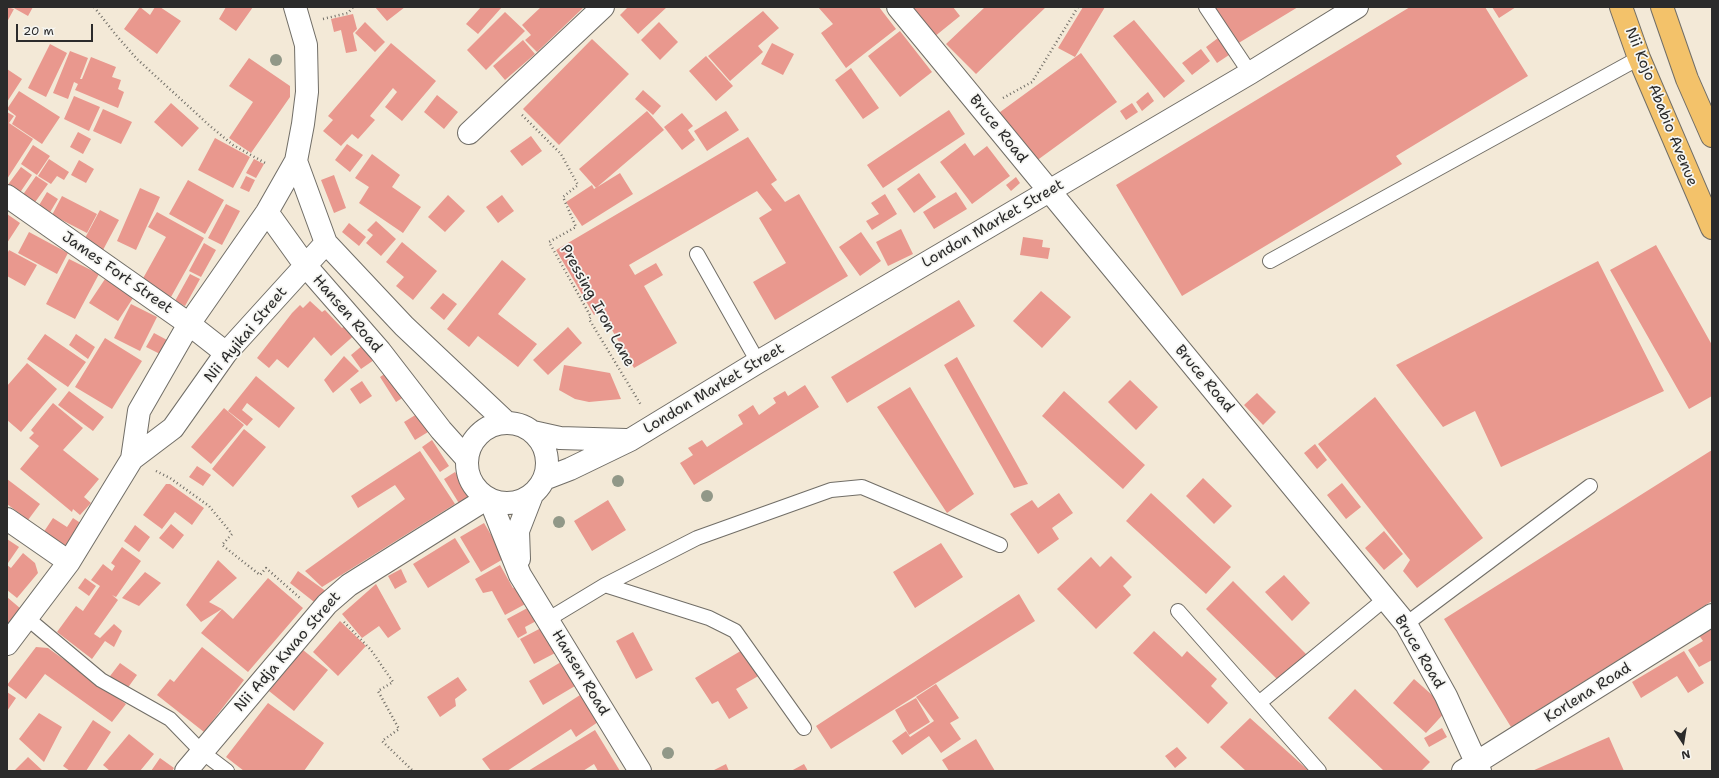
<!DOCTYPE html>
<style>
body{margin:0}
#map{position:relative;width:1719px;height:778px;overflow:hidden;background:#f3e9d7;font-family:"Shantell Sans",sans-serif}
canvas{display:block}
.frame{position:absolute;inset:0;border:8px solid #2b2b2b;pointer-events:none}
.north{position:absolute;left:1663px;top:722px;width:40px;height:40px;-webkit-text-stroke:3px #f6f6f2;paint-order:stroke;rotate:168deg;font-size:11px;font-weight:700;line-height:16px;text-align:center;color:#2b2b2b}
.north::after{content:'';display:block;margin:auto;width:14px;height:18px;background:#2b2b2b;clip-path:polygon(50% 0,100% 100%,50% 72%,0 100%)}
.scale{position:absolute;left:16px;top:24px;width:77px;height:18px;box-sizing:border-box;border:2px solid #2b2b2b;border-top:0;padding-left:5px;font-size:12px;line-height:14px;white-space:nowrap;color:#2b2b2b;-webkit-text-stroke:3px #f6f6f2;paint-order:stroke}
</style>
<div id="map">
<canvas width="1719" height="778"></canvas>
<div class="frame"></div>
<div class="north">N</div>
<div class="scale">20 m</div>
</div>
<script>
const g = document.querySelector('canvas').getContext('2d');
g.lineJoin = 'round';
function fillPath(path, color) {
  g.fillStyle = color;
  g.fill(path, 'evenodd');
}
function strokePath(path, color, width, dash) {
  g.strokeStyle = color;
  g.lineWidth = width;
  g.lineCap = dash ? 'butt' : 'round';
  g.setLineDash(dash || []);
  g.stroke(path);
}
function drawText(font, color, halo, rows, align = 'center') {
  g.font = font + ' "Shantell Sans",sans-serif';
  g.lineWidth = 3.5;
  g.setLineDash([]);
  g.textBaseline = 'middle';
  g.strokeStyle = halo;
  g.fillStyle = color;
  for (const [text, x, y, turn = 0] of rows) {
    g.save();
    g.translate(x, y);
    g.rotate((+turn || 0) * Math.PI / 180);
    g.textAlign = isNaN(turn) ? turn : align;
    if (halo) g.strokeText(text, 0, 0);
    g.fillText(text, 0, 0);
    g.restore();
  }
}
fillPath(new Path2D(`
 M7,7L14,9L7,22Z
 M12,7H33L28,16Z
 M140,7L150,15L155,7H160L181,21L157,54L124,29Z
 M226,7H253L236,31L219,19Z
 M375,7H405L387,21Z
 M481,7H502L478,34L466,24Z
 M541,7H584L537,52L525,40L531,35L522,25Z
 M628,7H667L638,34L620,15Z
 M818,7H879L896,29L846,68L821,33L833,24Z
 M913,7H953L960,16L934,37L911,9Z
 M985,7H1046L976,74L946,44Z
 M1083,7H1105L1075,57L1058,48Z
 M1214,7H1298L1237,44Z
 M1410,7H1485L1528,76L1396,156L1402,164L1182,296L1116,185Z
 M1492,7H1516L1499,18Z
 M763,11L779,28L758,46L763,52L730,81L708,56Z
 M505,12L525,31L486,70L467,50Z
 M353,14L357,29L353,33L357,51L346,53L341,30L334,32L331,19Z
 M1134,20L1185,81L1164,98L1113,36Z
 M365,22L385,42L375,52L355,33Z
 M659,22L678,42L660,60L641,40Z
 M900,31L932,72L900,97L868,56Z
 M1218,38L1229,55L1217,63L1206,47Z
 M592,39L629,74L559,145L523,109Z
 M523,40L535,54L505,80L493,66Z
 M391,43L436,81L402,121L385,107L397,92L393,88L370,116L375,120L358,139L352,134L341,146L323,131L333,120L328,116Z
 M772,43L794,54L783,75L761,64Z
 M50,44L67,53L46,97L28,88Z
 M1201,49L1210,61L1192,75L1182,63Z
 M70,51L88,58L80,79H82L91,57L116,67L112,77L121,80L118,89L124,92L118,108L75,90L78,84L74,82L68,99L53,93Z
 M1081,53L1117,102L1032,164L996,115Z
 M706,56L733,86L716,101L689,71Z
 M249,58L290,86V97L251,153L229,138L253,102L229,86Z
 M851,68L879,108L863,119L835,80Z
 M7,69L22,79L7,102Z
 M643,90L661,106L653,115L635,99Z
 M19,91L60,117L42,144L12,124L16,116L7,109Z
 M1148,92L1154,101L1142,111L1136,102Z
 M437,95L458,112L444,129L424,112Z
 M74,96L100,107L89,131L64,119Z
 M171,103L199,128L182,147L154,122Z
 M1132,103L1138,112L1126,120L1120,111Z
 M103,109L132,122L121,144L93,131Z
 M949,110L965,134L883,188L867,165Z
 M647,111L664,130L596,188L579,169Z
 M726,111L739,130L707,151L694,131Z
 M7,112L14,116L9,123L33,139L7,179Z
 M682,113L693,126L688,130L695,140L682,150L664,127Z
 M78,132L91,139L83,154L70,147Z
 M531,136L542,151L522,166L510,151Z
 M748,137L777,180L771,184L785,202L799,194L848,276L775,320L753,282L786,263L759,218L772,210L757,191L629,265L635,275L656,263L663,275L644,286L677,343L634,368L601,311L594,315L556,250Z
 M215,138L250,157L233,188L198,170Z
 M965,143L974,156L987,146L1010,176L972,204L940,162Z
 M347,144L363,155L350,172L335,160Z
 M33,145L50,156L37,175L21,164Z
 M372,154L400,175L392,187L421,207L403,233L359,203L369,187L355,178Z
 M49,159L69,172L64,180L57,176L51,184L38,176Z
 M254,159L264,164L256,178L246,173Z
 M79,160L94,169L86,183L71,175Z
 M21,167L32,175L19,194L7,186Z
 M620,173L633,194L582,226L566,202L592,185L594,189Z
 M919,173L936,197L914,213L897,189Z
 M334,175L346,208L334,213L321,180Z
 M36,176L48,184L33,205L22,196Z
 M246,176L255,180L249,192L240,188Z
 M1016,177L1020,183L1011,191L1006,185Z
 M188,180L224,200L205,234L169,214Z
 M140,188L160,197L136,250L117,241Z
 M47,192L58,199L49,214L38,207Z
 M956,192L967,209L934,229L923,212Z
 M885,194L897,214L872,230L866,221L879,214L871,203Z
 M448,195L465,211L445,232L428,217Z
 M502,195L514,211L498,223L486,207Z
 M62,196L97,214L87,233L52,215Z
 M226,204L240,211L222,245L208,238Z
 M100,210L119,220L103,250L84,240Z
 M157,212L204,238L171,297L141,282L166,237L148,227Z
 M7,214L20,223L7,243Z
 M376,221L396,239L381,256L366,243L373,235L367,230Z
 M349,223L366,237L359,246L342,232Z
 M901,229L913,254L888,266L876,242Z
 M29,232L68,253L57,274L18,253Z
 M861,232L881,261L860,276L839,247Z
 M1023,237L1043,240L1042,247L1050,248L1048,259L1020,255Z
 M402,242L437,271L413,300L396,286L404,277L386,262Z
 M204,243L216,250L201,277L189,271Z
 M1656,245L1712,345V396L1689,409L1610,270Z
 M9,250L37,265L25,286L7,276V254Z
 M69,259L99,274L75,319L46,304Z
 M502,260L526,279L498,314L537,344L518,367L478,336L469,347L447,329Z
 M1598,261L1664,391L1501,467L1475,411L1443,427L1396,365Z
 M190,274L200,279L185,306L175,301Z
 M105,279L133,298L118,321L89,303Z
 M1041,291L1071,317L1042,348L1013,321Z
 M443,293L457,304L444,320L430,308Z
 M959,300L975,326L847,403L831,377Z
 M310,301L322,312L325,310L342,328L350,322L358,332L331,356L314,337L288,368L277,359L269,368L257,358L292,313L300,305L303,308Z
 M131,304L157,317L140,351L114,338Z
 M568,327L582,343L548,375L533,360Z
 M154,333L167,340L160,354L146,347Z
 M45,334L86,362L68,387L27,359Z
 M76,334L95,347L88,359L69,345Z
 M105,338L142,361L112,409L75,387Z
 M363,345L374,360L361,369L351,355Z
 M344,356L359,371L333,393L324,380Z
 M957,357L1028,484L1014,488L944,365Z
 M27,363L57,389L21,432L7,420V386Z
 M564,365L610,373L621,399L589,402L575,399L559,390Z
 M389,371L407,395L396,402L380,377Z
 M256,376L295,408L279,428L247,403L242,410L253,419L247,426L228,411Z
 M1130,380L1158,407L1136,430L1108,402Z
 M362,381L372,396L360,404L350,389Z
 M805,385L819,407L694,485L680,463L693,455L688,448L702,440L707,447L743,424L738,415L753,405L759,415L776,403L773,398L785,391L788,396Z
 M910,387L974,494L947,513L877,407Z
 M69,391L104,417L93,431L58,405Z
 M1064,391L1145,465L1123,489L1042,416Z
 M1257,393L1276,412L1263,425L1244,405Z
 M1375,397L1483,538L1417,588L1403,571L1410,560L1318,444Z
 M53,403L83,428L63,450L99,479L84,497L91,503L80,515L73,509L72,512L20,469L39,446L29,438L34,433L31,430Z
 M224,408L244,425L211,464L191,447Z
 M417,414L428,432L415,440L404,422Z
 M244,429L266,447L233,487L212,469Z
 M432,440L449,466L440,472L422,447Z
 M1315,444L1327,460L1317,469L1304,453Z
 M1712,450V601L1511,727L1444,619Z
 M420,451L455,504L322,587L305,571L405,499L395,485L358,508L351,496Z
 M197,466L211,475L203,486L189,477Z
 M455,472L471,498L460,505L444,479Z
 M1203,478L1232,506L1214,524L1186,496Z
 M7,479L40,504L28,520L7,504Z
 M1342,483L1361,507L1346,519L1327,495Z
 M166,484H170L204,508L192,525L175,512L162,529L143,515Z
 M1059,493L1073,513L1052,528L1059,539L1038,554L1010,514L1032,500L1038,508Z
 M1151,493L1231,567L1206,594L1126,521Z
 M608,500L626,530L592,551L574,521Z
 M53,518L67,527L73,518L82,524L66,547L43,533Z
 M484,523L505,558L481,572L460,537Z
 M171,524L184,535L173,549L159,538Z
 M135,525L150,537L139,552L124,541Z
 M1384,531L1403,554L1384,570L1365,548Z
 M455,538L470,562L428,588L413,564Z
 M7,539L19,547L8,563L7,562Z
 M941,543L963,577L915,608L893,572Z
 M122,547L141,561L116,597L112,595L118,600L94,634L100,638L114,624L122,631L114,647L105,641L92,659L57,632L76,606L83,611L100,586L91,580L103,564L112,571L115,566L111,563Z
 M23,553L35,563L38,573L17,598L7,590V565L11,568Z
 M1111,556L1132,577L1123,586L1131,595L1096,629L1057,589L1091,557L1100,567Z
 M218,560L237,578L209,602L222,609L233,619L268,578L303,608L248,672L201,633L222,609L201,622L186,605Z
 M500,565L513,588L520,585L529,602L505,615L492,591L483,593L475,579Z
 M401,569L407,582L395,589L388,576Z
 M298,571L327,592L318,605L290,583Z
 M145,572L161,583L139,606L122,598Z
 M1284,575L1310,603L1292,621L1265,592Z
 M85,578L96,586L89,596L78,588Z
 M1233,581L1307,655L1280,682L1206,609Z
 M376,584L401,629L388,638L379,626L362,638L342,614Z
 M1019,594L1035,621L831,749L816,726Z
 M7,597L21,609L7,625Z
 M533,605L540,619L525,627L527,633L518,638L507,619Z
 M340,621L366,646L338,676L313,652Z
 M1712,626V660L1699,667L1688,650L1703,641L1698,634Z
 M543,627L557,652L534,664L520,639Z
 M1154,631L1182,657L1187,651L1217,679L1211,686L1228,703L1208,724L1133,653Z
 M633,632L653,670L636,679L616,641Z
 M36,647L48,648L126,704L112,722L45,674L26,699L7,685Z
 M202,647L244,680L204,732L157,695L170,679L174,682Z
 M744,649L760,675L736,689L748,708L729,719L718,701L712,704L695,678Z
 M303,650L328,670L294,711L269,691Z
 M1684,651L1704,683L1688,693L1677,676L1641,698L1632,682Z
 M561,662L575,686L543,705L529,681Z
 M120,663L137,675L124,693L107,680Z
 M458,677L467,690L455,699L456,706L440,717L427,697Z
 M1414,679L1448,709L1426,733L1393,703Z
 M936,684L959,718L950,723L961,739L941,753L929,736L902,755L892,741L906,731L910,737L934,721L916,697Z
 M1355,689L1430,762L1421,771H1384L1328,718Z
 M7,692L16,698L7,711Z
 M580,695L598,722L576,737L571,729L507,771H491L482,759Z
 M916,698L930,722L909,735L895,710Z
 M268,703L324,743L304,771H244L226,757Z
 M39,713L62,727L44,762L19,739Z
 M1250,718L1309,771H1246L1220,747Z
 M93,720L111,732L86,771H70L63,766Z
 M1442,728L1447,737L1429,747L1424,738Z
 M595,730L620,771H598L594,764L583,771H528Z
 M129,734L154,754L140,771H110L103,765Z
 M1609,737L1624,771H1532Z
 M976,739L995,771H949L942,760Z
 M1177,747L1187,758L1175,768L1165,756Z
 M28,757L43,771H14Z
 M160,758L174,768L172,771H151Z
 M726,764L729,771H712Z
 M804,764L808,771H791Z`), '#e9988e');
const lane = new Path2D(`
 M1206,7L1250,73
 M697,254L758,362
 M1270,261L1639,58
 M605,585L709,618L735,631L804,728
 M1178,611L1319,771
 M27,618L101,680L170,719L202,752L227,771
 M547,620L605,585L697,538L831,490L862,487L1000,545
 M1406,624L1590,486
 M1259,703L1385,599`);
const street = new Path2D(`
 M898,7L1406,624L1446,696L1480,771
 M469,133L603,7
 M296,161L326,243L404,326L507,423
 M7,196L189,324L226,353
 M267,212L305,265L380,351L441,430L467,459
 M467 463a40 40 0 1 1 80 0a40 40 0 1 1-80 0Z
 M533,432L560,438L626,440
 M132,459L139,411L189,324L267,212L296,161L303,124L307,92L306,45L295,7
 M544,479L570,469L630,440L758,362L1250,73L1357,7
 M490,500L520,575L640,771
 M7,519L69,562
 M519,559L518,531L532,495
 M7,644L69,562L132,459L173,428L226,353L326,243
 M186,771L327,604L349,585L486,499
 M1463,771L1712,615`);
const primary = new Path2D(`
 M1621,7L1639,58L1712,228
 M1662,7L1687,79L1712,136`);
strokePath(lane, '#716e67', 16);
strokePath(street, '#716e67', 24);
strokePath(primary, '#716e67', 24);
strokePath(new Path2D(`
 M94,7L116,35L137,59L210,126L233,145L267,164
 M323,19L348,13L353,7
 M1003,98L1032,82L1078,7
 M522,115L561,154L578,185L563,197L576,227L549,242L591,317L589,319L641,405
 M156,471L170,478L209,506L232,534L222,545L260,575L266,568L300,598
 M344,622L371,650L393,682L378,691L399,729L382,741L413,771`), '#716e67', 2.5, [1, 3]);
strokePath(lane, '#fff', 14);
strokePath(street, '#fff', 22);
strokePath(primary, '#f3c26a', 22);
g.fillStyle = '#919888';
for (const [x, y] of [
 [276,60],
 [618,481],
 [707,496],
 [559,522],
 [668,753]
]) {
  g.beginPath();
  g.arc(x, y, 6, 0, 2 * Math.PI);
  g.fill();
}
drawText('15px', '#2b2b2b', '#f6f6f2', [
 ["Nii Kojo Ababio Avenue",1661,107,68],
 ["Bruce Road",998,129,51],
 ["London Market Street",993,224,-30],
 ["James Fort Street",117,273,35],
 ["Pressing Iron Lane",597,306,61],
 ["Hansen Road",347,314,49],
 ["Nii Ayikai Street",246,335,-50],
 ["Bruce Road",1204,379,50],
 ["London Market Street",714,389,-31],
 ["Nii Adja Kwao Street",288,652,-49],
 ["Bruce Road",1419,652,59],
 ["Hansen Road",580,673,59],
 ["Korlena Road",1588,693,-32]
]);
</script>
